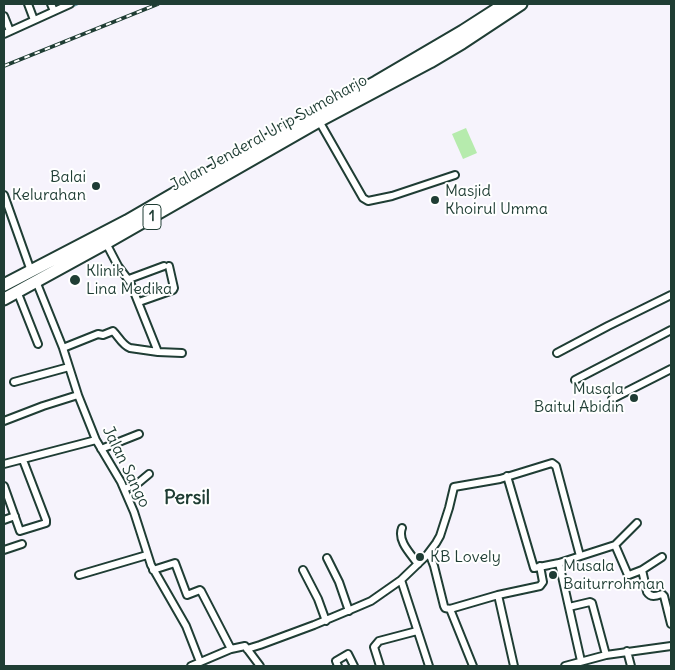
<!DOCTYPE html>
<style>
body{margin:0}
#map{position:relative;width:675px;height:670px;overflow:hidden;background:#f6f3fc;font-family:Delius,sans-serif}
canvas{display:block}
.frame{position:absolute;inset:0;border:5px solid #1f3d34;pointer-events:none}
</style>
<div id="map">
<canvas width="675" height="670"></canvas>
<div class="frame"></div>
</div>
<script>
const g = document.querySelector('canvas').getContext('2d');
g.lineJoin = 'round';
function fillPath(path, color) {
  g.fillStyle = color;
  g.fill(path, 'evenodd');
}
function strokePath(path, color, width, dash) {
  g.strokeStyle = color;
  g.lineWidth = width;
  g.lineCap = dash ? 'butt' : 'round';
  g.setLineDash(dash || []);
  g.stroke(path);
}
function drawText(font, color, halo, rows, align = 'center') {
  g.font = font + ' Delius,sans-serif';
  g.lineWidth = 4;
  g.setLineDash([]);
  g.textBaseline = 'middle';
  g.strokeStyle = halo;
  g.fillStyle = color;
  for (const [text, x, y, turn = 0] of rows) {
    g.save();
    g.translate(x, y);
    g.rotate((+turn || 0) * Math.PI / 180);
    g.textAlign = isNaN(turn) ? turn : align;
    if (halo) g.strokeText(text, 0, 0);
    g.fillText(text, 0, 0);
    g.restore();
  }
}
fillPath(new Path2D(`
 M466,128L477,153L463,159L452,134Z`), '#b6ebad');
strokePath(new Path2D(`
 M71,7L78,4`), '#6096a2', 2);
const street = new Path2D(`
 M28,4L34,20
 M51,4L54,11
 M4,16L10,31
 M4,34L70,4
 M319,121L363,198L368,201L392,196L455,175
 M4,195L31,271
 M106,243L118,266L130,282L158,352
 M129,279L164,266
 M36,281L63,348L78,395L96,440L121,482L134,512L151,565L186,626L200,662
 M17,291L38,344
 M139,302L173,290L174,288L169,266
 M63,348L98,334L103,335L113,331C119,337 122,345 130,348L158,352L182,353
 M557,353L608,326L671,295
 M575,380L671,330
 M14,382L69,367
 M612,399L671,369
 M4,421L43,406L78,395
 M101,449L139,434
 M4,464L96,440
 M507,476L514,500L534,568L559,563L615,545L637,523
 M4,486L20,531L46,523V520L23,460
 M124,489L137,484L149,474
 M4,520L15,516
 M402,528C397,541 411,554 418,564
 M615,545L628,575H629L642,570L662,557
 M4,550L22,544
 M429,553L434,566L444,606L445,608L450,609L473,666
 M327,558L339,582L349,611
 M559,563L581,661
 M153,570L175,563L187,595L200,590L201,591L231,649
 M303,570L318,599L326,621
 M642,570L647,592C651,598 656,596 662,594L664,596L671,624
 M79,575L147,555
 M401,580L429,666
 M498,595L540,586L543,582L540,566
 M569,607L590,602L592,603L606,655
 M450,609L498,595L514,666
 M247,649L260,645L314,625L357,607L371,601L401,580L427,555L436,543L440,536L449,508L454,487L500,479L552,463L556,466L580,556
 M627,651L631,666
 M191,666L231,649L245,646L260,666
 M338,666L336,661L348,654L354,666
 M380,666L374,647L379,641L417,631
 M565,666L606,655L671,646`);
const highway = new Path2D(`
 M4,285L127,221L253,148L376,82L463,31L505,4
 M4,299L106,243L319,121L430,62L462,43L521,4`);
strokePath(street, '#1f3d34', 10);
strokePath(highway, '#1f3d34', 15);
strokePath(street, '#fff', 6);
strokePath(highway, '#fff', 11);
const rail = new Path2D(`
 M4,66L158,4`);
strokePath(rail, '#1f3d34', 4);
strokePath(rail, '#fff', 2, [5.5]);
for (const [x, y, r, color] of [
 [96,186,5,"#1f3d34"],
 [435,200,5,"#1f3d34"],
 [75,280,6,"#1f3d34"],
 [634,398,5,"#1f3d34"],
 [420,557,5,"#1f3d34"],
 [553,575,5,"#1f3d34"]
]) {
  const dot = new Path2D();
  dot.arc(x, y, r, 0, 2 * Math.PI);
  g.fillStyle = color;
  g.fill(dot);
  strokePath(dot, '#fff', 2);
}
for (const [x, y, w] of [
 [152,217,18]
]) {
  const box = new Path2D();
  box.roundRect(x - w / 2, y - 12.5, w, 25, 4);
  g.fillStyle = '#fff';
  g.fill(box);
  strokePath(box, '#1f3d34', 1);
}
drawText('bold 15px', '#1f3d34', null, [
 ["1",152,217]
]);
drawText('16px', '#1f3d34', '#fff', [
 ["Jalan Jenderal Urip Sumoharjo",269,133,-29],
 ["Jalan Sango",126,467,64]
]);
drawText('16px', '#1f3d34', '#fff', [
 ["Balai",86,177,"right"],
 ["Kelurahan",86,195,"right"],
 ["Masjid",445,191],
 ["Khoirul Umma",445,209],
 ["Klinik",86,271],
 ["Lina Medika",86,289],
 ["Musala",624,389,"right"],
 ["Baitul Abidin",624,407,"right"],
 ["KB Lovely",430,557],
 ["Musala",563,566],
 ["Baiturrohman",563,584]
], 'left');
drawText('bold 19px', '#1f3d34', '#fff', [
 ["Persil",187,499]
]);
</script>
